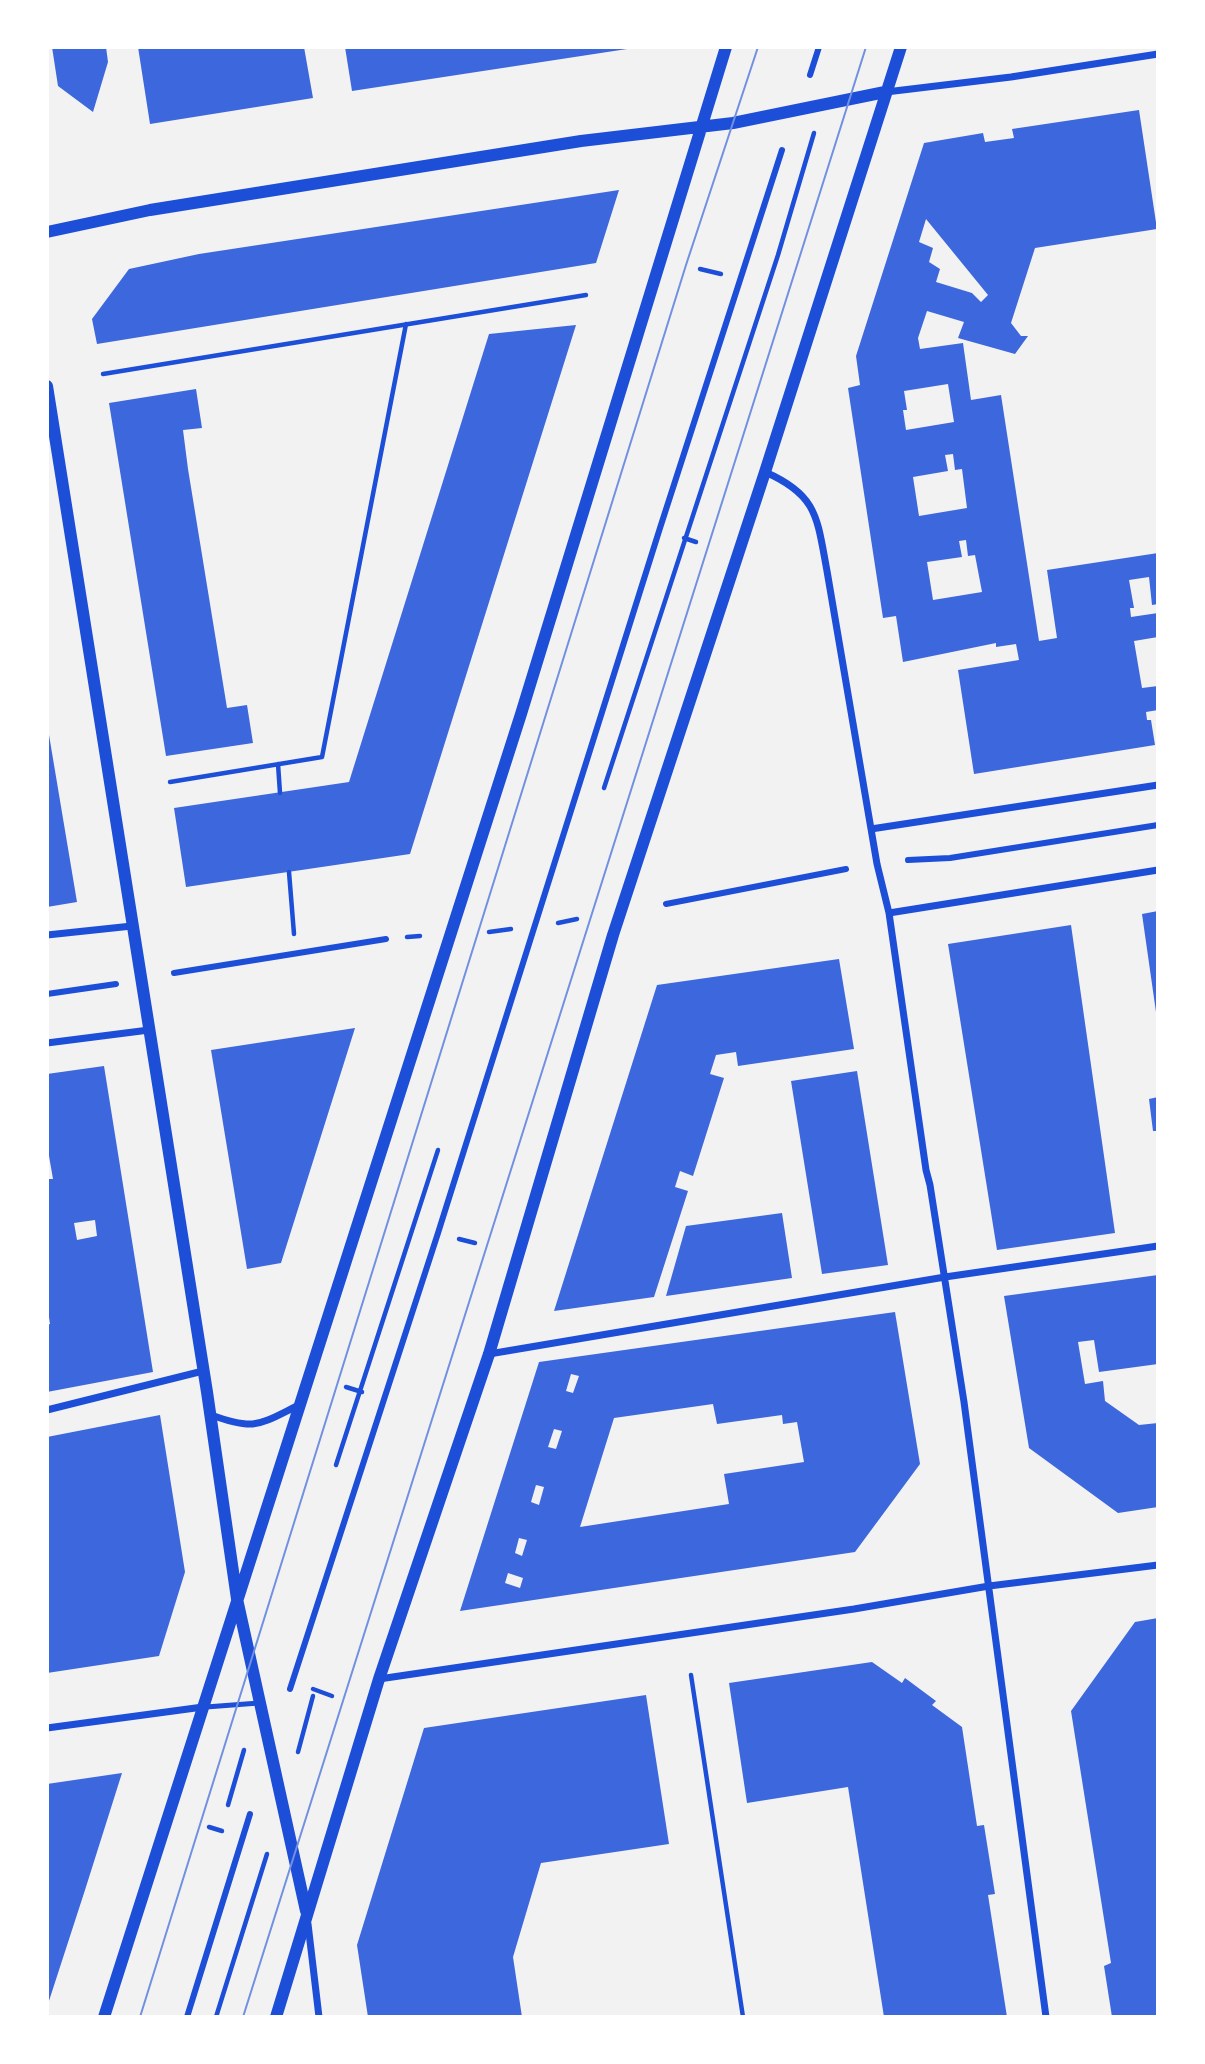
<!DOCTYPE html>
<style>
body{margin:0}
#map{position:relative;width:1205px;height:2064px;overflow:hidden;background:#f2f2f2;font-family:"Alegreya Sans",sans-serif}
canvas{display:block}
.frame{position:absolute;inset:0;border:49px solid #fff;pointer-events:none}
</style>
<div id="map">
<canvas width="1205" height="2064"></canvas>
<div class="frame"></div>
</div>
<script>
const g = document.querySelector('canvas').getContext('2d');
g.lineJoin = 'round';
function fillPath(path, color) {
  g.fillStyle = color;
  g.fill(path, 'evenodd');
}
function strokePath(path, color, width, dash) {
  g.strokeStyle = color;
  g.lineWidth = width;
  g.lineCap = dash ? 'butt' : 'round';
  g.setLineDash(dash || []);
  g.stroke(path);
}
fillPath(new Path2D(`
 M52,47H106L108,62L93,112L58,86Z
 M138,47H304L313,98L150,124Z
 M345,47H627V49L352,91Z
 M1139,110L1157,229L1035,248L1011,323L1021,336H1028L1015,354L958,338L964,322L927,311L918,338L920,349L963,343L971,400L1001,395L1039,641L1057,638L1047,570L1158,553V604L1152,605L1149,577L1129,580L1134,608H1130L1131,617L1158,613V637L1134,641L1142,688L1158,686V710L1146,712L1147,720H1151L1155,745L974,774L958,670L1019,660L1016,644L996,647V643L903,662L896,616L883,618L848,388L860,385L856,356L924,143L983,133L985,142L1014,138L1012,129ZM926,219L988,295L981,302L972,293L936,282L940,269L929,262L933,248L919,242ZM948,384L954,422L906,430L903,410H907L904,391ZM953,454L955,470L962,469L967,508L919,516L913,477L948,471L945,455ZM966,540L968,556L975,555L982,592L933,600L927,562L962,557L959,541Z
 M619,190L596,263L97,344L92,319L129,269L199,254Z
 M576,325L410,854L186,887L174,808L349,782L489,334Z
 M196,389L202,428L183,430L188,469L227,708L247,705L253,743L166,756L109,403Z
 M47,723L77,902L47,907Z
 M1158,911V1012H1156L1142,914Z
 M1071,925L1115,1233L997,1250L948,944Z
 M839,959L854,1049L738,1066L736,1052L716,1055L710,1074L724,1078L693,1176L680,1171L675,1187L688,1191L654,1297L554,1311L657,985Z
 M355,1028L281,1263L247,1269L211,1050Z
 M104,1066L153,1372L47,1392V1325L50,1324L47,1304V1179H53L49,1156H47V1074ZM95,1220L97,1236L77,1240L74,1223Z
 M857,1071L888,1265L822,1274L791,1081Z
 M1158,1097V1131H1153L1149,1099Z
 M782,1213L792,1278L666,1296L686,1226Z
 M1158,1275V1364L1099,1372L1094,1340L1078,1342L1085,1384L1103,1381L1105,1401L1139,1425L1158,1423V1507L1118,1513L1029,1448L1004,1296Z
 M895,1312L920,1464L855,1552L460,1611L539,1362ZM571,1374L579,1376L573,1393L566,1391ZM713,1404L717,1424L782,1415L783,1424L797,1422L804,1462L724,1474L729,1504L580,1527L614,1418ZM554,1429L562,1431L556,1449L548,1447ZM536,1485L544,1487L539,1505L531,1502ZM519,1538L527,1540L522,1556L515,1553ZM508,1573L523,1578L520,1588L505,1583Z
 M160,1415L185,1572L159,1656L47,1673V1437Z
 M1158,1618V2017H1112L1104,1966L1111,1963L1071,1711L1135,1622Z
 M872,1662L902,1683L905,1678L936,1701L932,1705L962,1727L977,1826L984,1825L995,1894L988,1895L1007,2017H884L848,1787L747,1803L729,1683Z
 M646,1695L669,1844L541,1863L513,1957L522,2017H368L357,1945L424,1728Z
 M122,1773L85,1890L47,2007V1784Z`), '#3d67dc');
strokePath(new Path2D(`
 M700,269L721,274
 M103,374L586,295
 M684,538L696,542
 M278,764L280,793
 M170,782L322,757L406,324
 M604,788L778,255L814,133
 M289,872L294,934
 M558,923L577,919
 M489,932L511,929
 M407,937L420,936
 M459,1239L475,1243
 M346,1387L362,1392
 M336,1465L438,1150
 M691,1675L743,2017
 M313,1689L332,1696
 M298,1752L313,1696
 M228,1805L244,1750
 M209,1827L222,1831
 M216,2017L267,1854`), '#1d4ed8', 4.5);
strokePath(new Path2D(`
 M206,1707L259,1703`), '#1d4ed8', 5);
strokePath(new Path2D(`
 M810,75L819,47
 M908,860L950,858L1158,825
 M666,904L846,869
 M174,973L386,939
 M47,994L116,984
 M290,1689L438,1233L660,528L782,150
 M187,2017L250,1814`), '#1d4ed8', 6);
strokePath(new Path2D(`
 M886,92L1011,77L1158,54
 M765,472C818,495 817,518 827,571L877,864L889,913L926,1170L930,1185L964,1402L1046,2017
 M871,829L1158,785
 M889,913L1158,870
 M47,935L132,926
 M47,1043L149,1030
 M489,1354L945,1277L1158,1246
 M47,1410L203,1371
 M211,1415C256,1431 258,1425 299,1405
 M379,1679L854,1609L989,1586L1158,1565
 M47,1728L203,1707
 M308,1924L319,2017`), '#1d4ed8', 7);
strokePath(new Path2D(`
 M47,232L150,210L581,141L733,123L885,92
 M47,386L207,1392L237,1599L306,1911
 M104,2017L521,714L726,47
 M276,2017L379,1679L489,1354L613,935L765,472L901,47`), '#1d4ed8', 12);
strokePath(new Path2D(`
 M140,2017L686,265L758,47
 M243,2017L866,47`), '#7290e2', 2);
</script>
